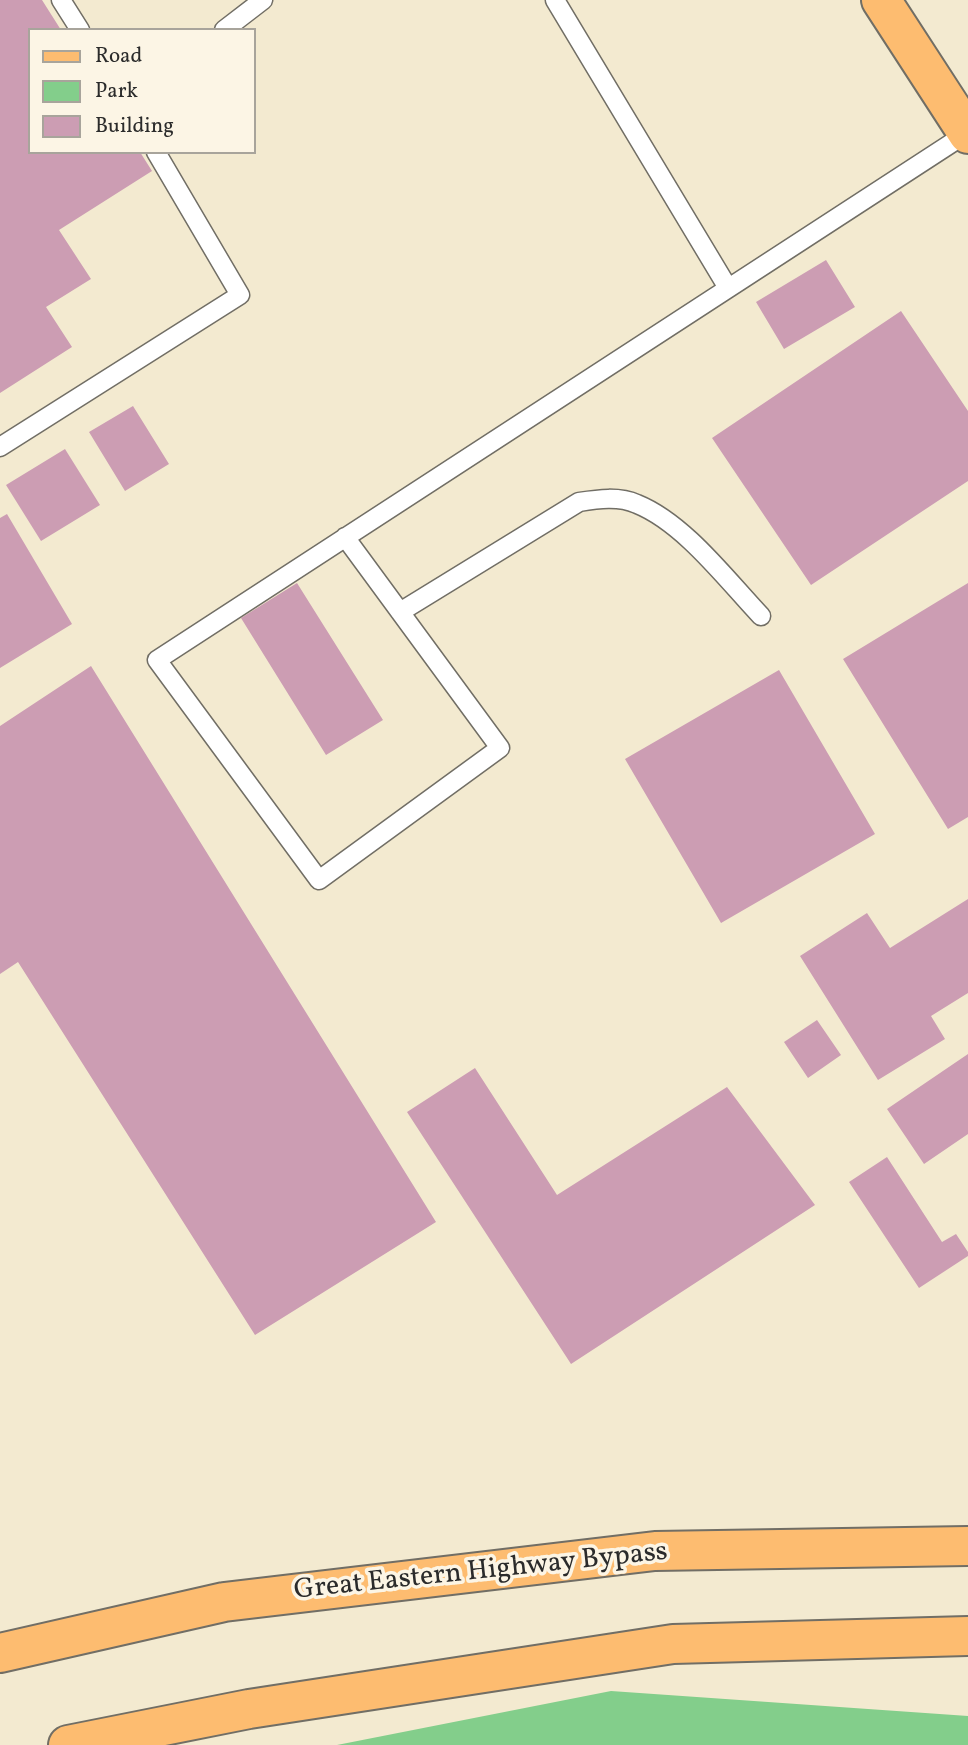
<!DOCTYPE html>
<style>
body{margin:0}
#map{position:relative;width:968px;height:1745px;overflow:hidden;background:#f3ead0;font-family:Vollkorn,serif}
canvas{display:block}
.legend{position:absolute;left:28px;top:28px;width:228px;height:126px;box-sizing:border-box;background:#fcf5e5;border:2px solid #a8a49b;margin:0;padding:9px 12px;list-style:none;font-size:21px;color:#2b2b2b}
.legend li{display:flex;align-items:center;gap:14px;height:35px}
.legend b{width:35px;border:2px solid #a8a49b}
</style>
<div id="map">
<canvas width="968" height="1745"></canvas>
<ul class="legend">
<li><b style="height:9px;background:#fdbc70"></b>Road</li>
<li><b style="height:19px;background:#83ce8b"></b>Park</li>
<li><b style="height:19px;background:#cc9db3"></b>Building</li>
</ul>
</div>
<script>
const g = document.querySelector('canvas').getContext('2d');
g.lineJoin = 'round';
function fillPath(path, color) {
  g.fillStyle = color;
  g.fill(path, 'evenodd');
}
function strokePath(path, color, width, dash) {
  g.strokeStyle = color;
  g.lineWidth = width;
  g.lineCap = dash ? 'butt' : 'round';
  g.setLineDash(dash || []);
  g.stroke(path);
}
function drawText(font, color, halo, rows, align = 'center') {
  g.font = font + ' Vollkorn,serif';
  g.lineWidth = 7;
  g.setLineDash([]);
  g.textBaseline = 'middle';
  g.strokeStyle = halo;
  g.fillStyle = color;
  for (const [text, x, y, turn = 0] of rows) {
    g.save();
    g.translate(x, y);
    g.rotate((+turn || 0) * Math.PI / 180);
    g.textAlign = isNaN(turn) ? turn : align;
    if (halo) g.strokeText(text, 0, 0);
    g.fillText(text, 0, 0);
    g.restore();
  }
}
fillPath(new Path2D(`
 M611,1691L968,1716V1745H337Z`), '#83ce8b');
fillPath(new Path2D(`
 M0,0H42L61,30H30V152H140L152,171L59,230L91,279L46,307L72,347L0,393Z
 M826,260L855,307L784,349L756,302Z
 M901,311L968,411V481L811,585L712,438Z
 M133,406L169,464L125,491L89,432Z
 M65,449L100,505L41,541L6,485Z
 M7,514L72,624L0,668V518Z
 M297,583L383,720L326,755L241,618Z
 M968,583V817L948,829L843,659Z
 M91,666L436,1222L255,1335L18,962L0,974V726Z
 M779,670L875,834L721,923L625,759Z
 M968,899V993L931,1016L945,1039L878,1080L800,956L867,913L890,948Z
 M817,1020L841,1055L808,1078L784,1042Z
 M968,1054V1134L924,1164L887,1109Z
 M475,1068L557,1195L727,1087L815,1205L571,1364L407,1112Z
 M887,1157L942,1242L956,1234L968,1252V1256L919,1288L849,1182Z`), '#cc9db3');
const service = new Path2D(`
 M61,0L80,30
 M555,0L728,288
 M224,30L263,0
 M0,447L240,295L156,152
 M345,537L500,748L319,880L157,660L967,133
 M400,612L579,502C598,499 619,496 637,504C684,523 726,579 761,616`);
const primary = new Path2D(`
 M881,0L968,134`);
const trunk = new Path2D(`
 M0,1653L224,1602L655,1551L968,1546
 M68,1745L249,1709L673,1644L968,1636`);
strokePath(service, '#716e65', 21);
strokePath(primary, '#716e65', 42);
strokePath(trunk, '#716e65', 42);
strokePath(service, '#fff', 18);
strokePath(primary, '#fdbc70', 38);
strokePath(trunk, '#fdbc70', 38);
drawText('28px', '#2b2b2b', '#fcf5e5', [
 ["Great Eastern Highway Bypass",481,1573,-6]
]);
</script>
